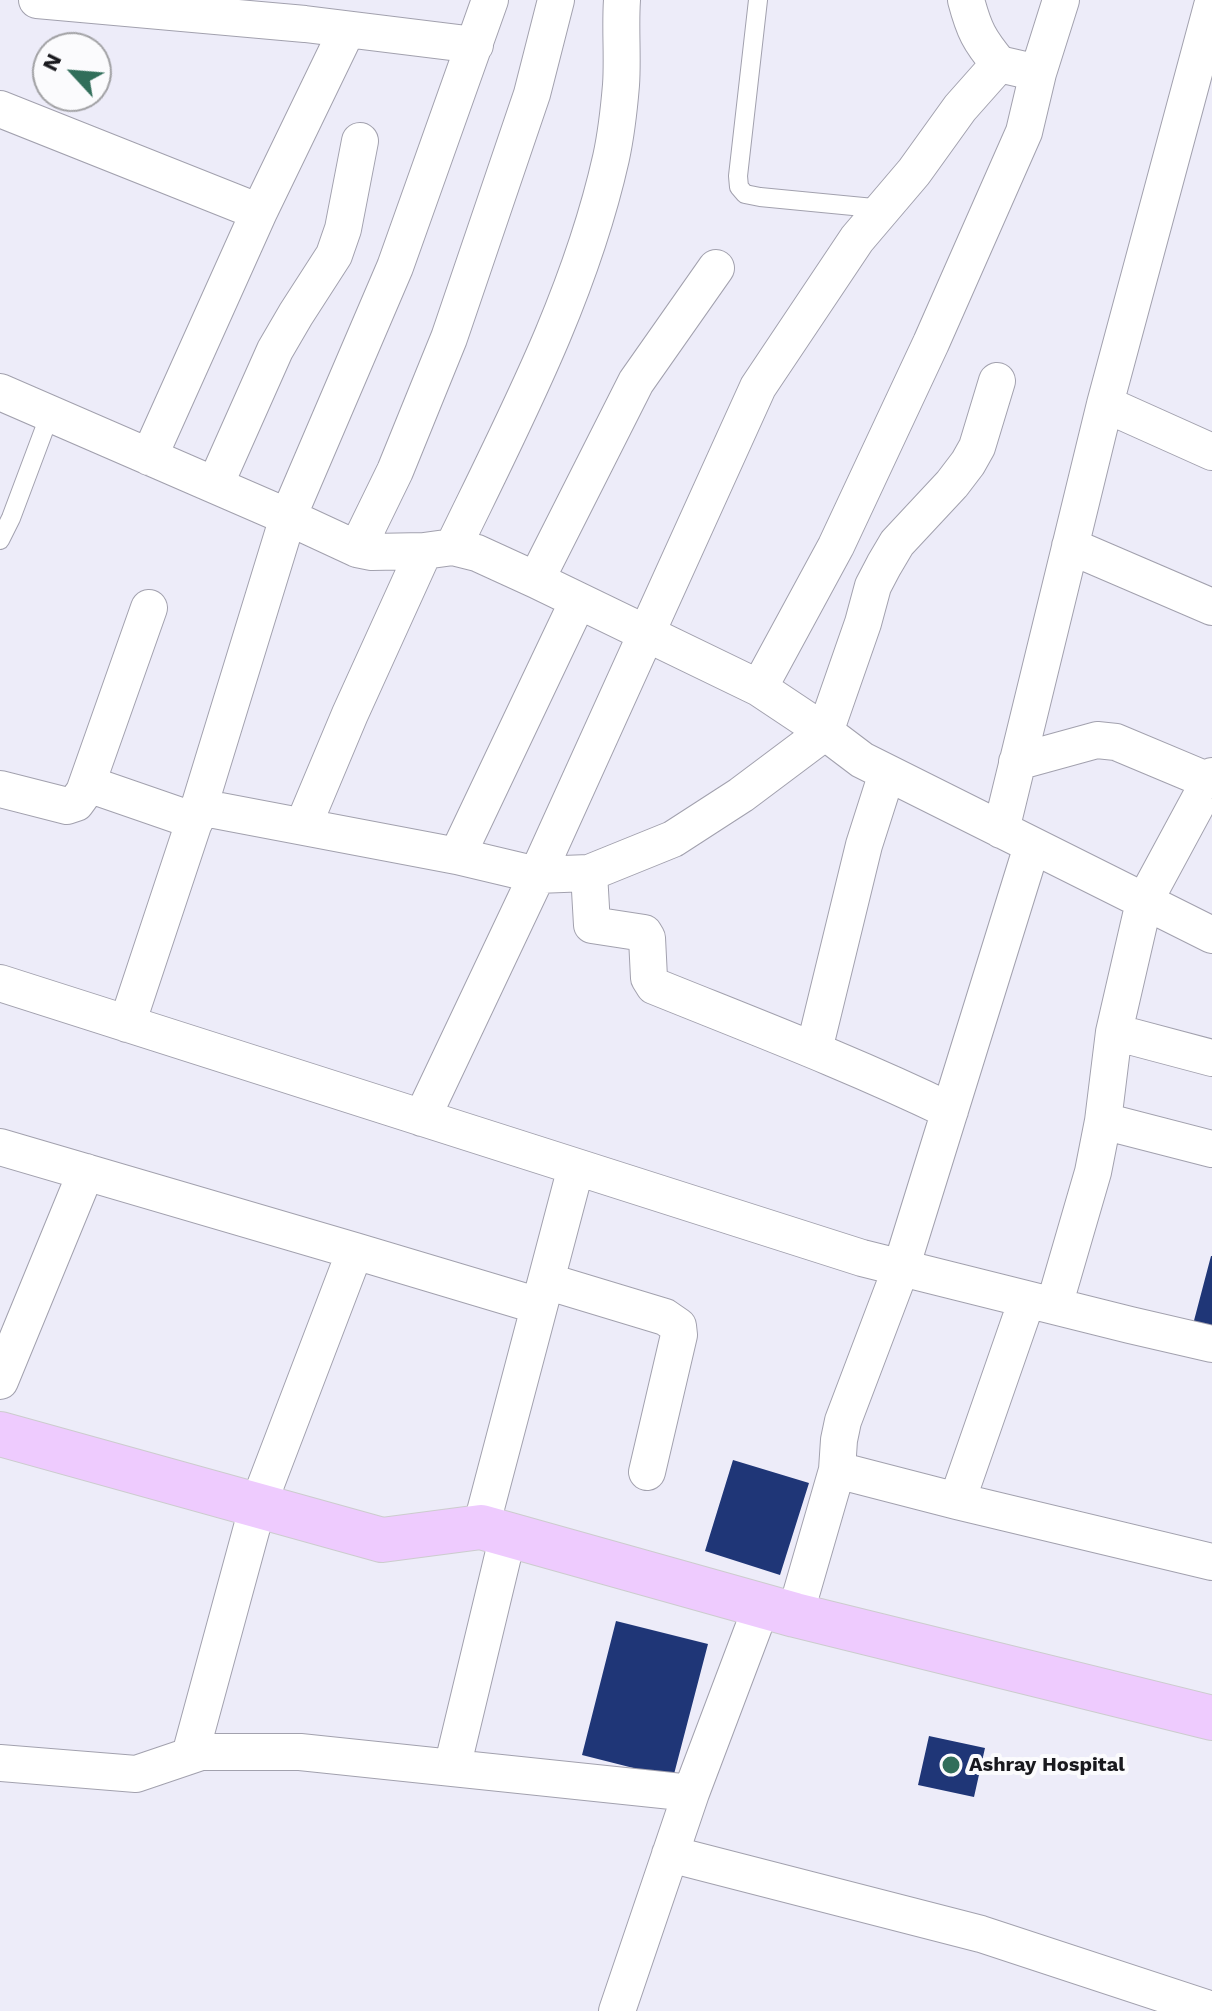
<!DOCTYPE html>
<style>
body{margin:0}
#map{position:relative;width:1212px;height:2011px;overflow:hidden;background:#edecf9;font-family:"Work Sans",sans-serif}
canvas{display:block}
.north{position:absolute;left:32px;top:32px;width:80px;height:80px;box-sizing:border-box;background:#fbfbfd;border:2px solid #a1a1a4;border-radius:50%;rotate:296deg;font-size:22px;font-weight:700;line-height:32px;text-align:center;color:#19191e}
.north::after{content:'';display:block;margin:auto;width:28px;height:36px;background:#316e5a;clip-path:polygon(50% 0,100% 100%,50% 72%,0 100%)}
</style>
<div id="map">
<canvas width="1212" height="2011"></canvas>
<div class="north">N</div>
</div>
<script>
const g = document.querySelector('canvas').getContext('2d');
g.lineJoin = 'round';
function fillPath(path, color) {
  g.fillStyle = color;
  g.fill(path, 'evenodd');
}
function strokePath(path, color, width, dash) {
  g.strokeStyle = color;
  g.lineWidth = width;
  g.lineCap = dash ? 'butt' : 'round';
  g.setLineDash(dash || []);
  g.stroke(path);
}
function drawText(font, color, halo, rows, align = 'center') {
  g.font = font + ' "Work Sans",sans-serif';
  g.lineWidth = 8;
  g.setLineDash([]);
  g.textBaseline = 'middle';
  g.strokeStyle = halo;
  g.fillStyle = color;
  for (const [text, x, y, turn = 0] of rows) {
    g.save();
    g.translate(x, y);
    g.rotate((+turn || 0) * Math.PI / 180);
    g.textAlign = isNaN(turn) ? turn : align;
    if (halo) g.strokeText(text, 0, 0);
    g.fillText(text, 0, 0);
    g.restore();
  }
}
fillPath(new Path2D(`
 M1211,1256H1212V1338L1191,1332Z
 M733,1460L809,1483L780,1575L705,1551Z
 M616,1621L708,1644L673,1778L582,1755Z
 M929,1736L985,1748L974,1797L918,1785Z`), '#1f3677');
const lane = new Path2D(`
 M758,0L738,176L739,187L745,194L760,197L884,209
 M0,540L11,518L50,414`);
const street = new Path2D(`
 M37,0L305,24L475,45
 M966,0C974,30 979,40 999,64
 M0,109L259,212
 M0,392L288,517L357,549L372,552L424,551L453,547L477,553L536,580L759,688L825,732L862,760L1212,935
 M1105,404L1212,452
 M149,457L259,212L347,30
 M215,485L275,350L296,314L334,255L343,229L360,141
 M1070,546L1212,607
 M453,547C514,421 580,296 611,158C616,135 619,109 621,85C623,57 620,28 622,0
 M357,549L395,471L449,338L532,94L556,0
 M536,580L636,382L716,268
 M759,688L836,546L931,343L1024,132L1038,73L1061,0
 M1017,762L1097,740L1116,742L1209,781
 M88,784L195,821
 M0,789L67,806L76,803L84,792L149,608
 M199,807L457,856L537,875L589,873L673,839L741,795L825,732L863,623L873,586L884,565L897,543L952,484L968,463L977,447L997,381
 M303,826L350,714L424,551
 M1001,830L1105,404L1212,6
 M457,856L578,601
 M589,873L592,925L644,933L647,938L649,978L654,986C753,1026 853,1064 950,1111
 M0,983L862,1258L1130,1325L1212,1344
 M127,1024L199,807L288,517L395,267L490,0
 M1114,1032L1212,1058
 M814,1050L864,845L887,773
 M422,1118L537,875L758,387L857,239L914,172L960,108L999,64L1038,73
 M1103,1121L1212,1149
 M0,1147L355,1251L539,1306
 M546,1281L665,1317L678,1326L679,1335L647,1472
 M1054,1306L1093,1172L1103,1121L1114,1032L1144,902L1212,776
 M0,1381L86,1172
 M837,1470L839,1440L843,1421L901,1268L1032,846
 M957,1501L1027,1300
 M481,1527L576,1167
 M795,1615L837,1470L957,1501L1212,1562
 M190,1755L258,1505L355,1251
 M0,1763L136,1774L201,1752H300L691,1793
 M452,1768L508,1535
 M670,1854L981,1934L1212,2010
 M617,2011L691,1793L762,1605`);
const primary = new Path2D(`
 M0,1434L382,1540L481,1527L795,1615L1212,1718`);
strokePath(lane, '#a2a1ae', 20);
strokePath(street, '#a2a1ae', 38);
strokePath(primary, '#ccccce', 46);
strokePath(lane, '#fff', 18);
strokePath(street, '#fff', 36);
strokePath(primary, '#eecbfe', 44);
for (const [x, y, r, color] of [
 [951,1765,10,"#316e5a"]
]) {
  const dot = new Path2D();
  dot.arc(x, y, r, 0, 2 * Math.PI);
  g.fillStyle = color;
  g.fill(dot);
  strokePath(dot, '#fbfbfd', 3);
}
drawText('bold 20px', '#19191e', '#fbfbfd', [
 ["Ashray Hospital",969,1765]
], 'left');
</script>
